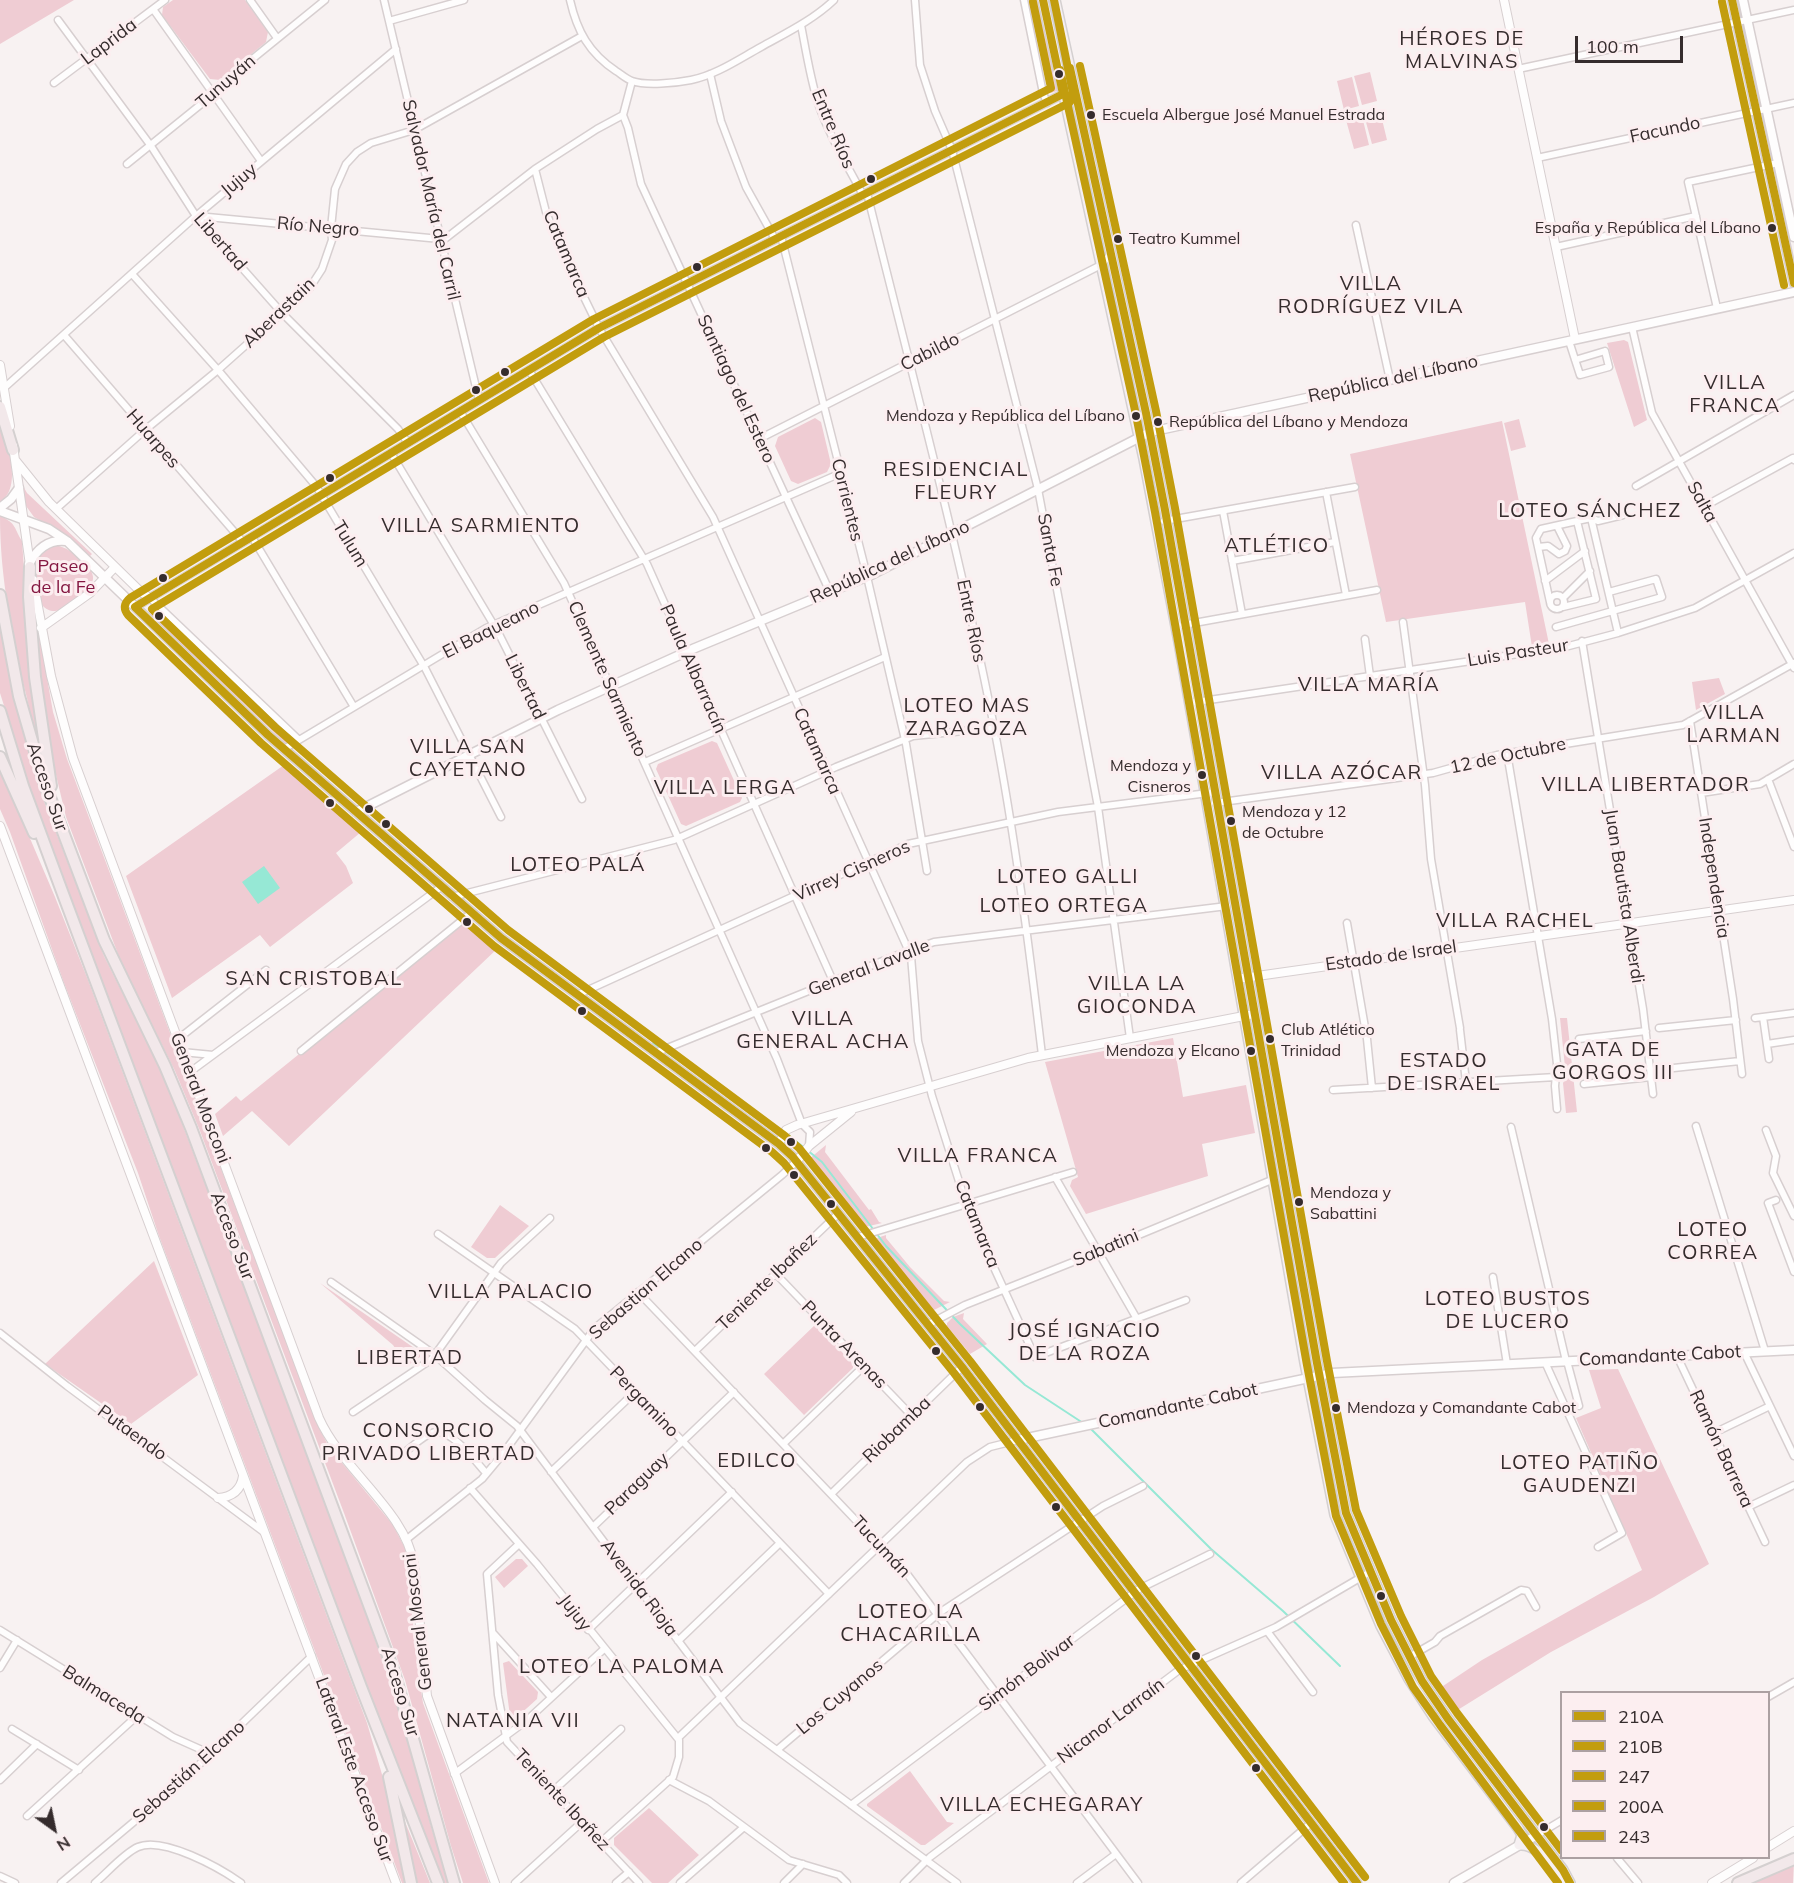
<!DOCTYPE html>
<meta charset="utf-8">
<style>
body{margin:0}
#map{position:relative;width:1794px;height:1883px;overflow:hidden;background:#f8f2f2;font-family:Mulish,sans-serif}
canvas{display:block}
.legend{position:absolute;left:1560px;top:1691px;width:210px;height:168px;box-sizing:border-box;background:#fceef0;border:2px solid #aca0a2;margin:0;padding:8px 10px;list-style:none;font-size:18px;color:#352c2d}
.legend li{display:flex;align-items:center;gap:12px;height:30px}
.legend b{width:30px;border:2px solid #aca0a2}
.north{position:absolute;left:24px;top:1799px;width:60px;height:60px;-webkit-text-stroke:4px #fceef0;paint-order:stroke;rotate:147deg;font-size:16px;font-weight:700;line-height:24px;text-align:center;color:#352c2d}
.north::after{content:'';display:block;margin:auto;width:21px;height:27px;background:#352c2d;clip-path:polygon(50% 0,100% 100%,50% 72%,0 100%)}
.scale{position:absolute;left:1575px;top:36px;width:108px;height:27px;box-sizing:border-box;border:3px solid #352c2d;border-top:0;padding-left:8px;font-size:18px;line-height:21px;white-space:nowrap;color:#352c2d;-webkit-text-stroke:4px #fceef0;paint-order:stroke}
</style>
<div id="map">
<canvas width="1794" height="1883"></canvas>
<ul class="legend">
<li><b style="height:8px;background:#c29d0e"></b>210A</li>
<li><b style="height:8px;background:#c29d0e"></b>210B</li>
<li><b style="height:8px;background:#c29d0e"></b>247</li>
<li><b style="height:8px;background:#c29d0e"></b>200A</li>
<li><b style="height:8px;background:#c29d0e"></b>243</li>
</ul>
<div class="north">N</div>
<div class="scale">100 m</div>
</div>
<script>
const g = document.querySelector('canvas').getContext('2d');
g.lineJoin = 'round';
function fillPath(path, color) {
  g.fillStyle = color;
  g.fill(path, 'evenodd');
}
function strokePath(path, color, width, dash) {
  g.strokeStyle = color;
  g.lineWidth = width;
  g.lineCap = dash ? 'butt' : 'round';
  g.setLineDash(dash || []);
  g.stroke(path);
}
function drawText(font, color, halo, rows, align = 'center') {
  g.font = font + ' Mulish,sans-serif';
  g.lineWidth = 6;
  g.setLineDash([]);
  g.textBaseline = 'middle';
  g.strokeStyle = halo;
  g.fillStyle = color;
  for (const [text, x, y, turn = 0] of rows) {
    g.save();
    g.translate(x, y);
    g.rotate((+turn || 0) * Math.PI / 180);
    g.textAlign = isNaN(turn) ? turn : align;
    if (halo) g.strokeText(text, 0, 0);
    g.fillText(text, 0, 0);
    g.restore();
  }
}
fillPath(new Path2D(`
 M0,0H74L0,44Z
 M173,0H245L268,32L266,42L220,80L210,79L162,15L163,7Z
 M1028,0H1038L1058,88L1057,91L1051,93L1049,91Z
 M1370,72L1377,101L1362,105L1354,76Z
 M1352,77L1359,106L1344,110L1337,81Z
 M1380,111L1387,140L1372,144L1364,115Z
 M1362,116L1369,145L1354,149L1346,120Z
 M1624,340L1628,342L1647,420L1634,427L1607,343Z
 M0,417C6,441 24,487 0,502Z
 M815,418L821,422L831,464L827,472L798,484L791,481L775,446L778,437Z
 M1519,419L1526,447L1511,451L1504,423Z
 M1502,421L1549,644L1532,647L1525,602L1386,622L1350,454Z
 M23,486L27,493L92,554L89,557L67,536L34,517L26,506Z
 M0,516C17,523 14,529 22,541L32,680L40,742C32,730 30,712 27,698C12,639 0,577 0,516Z
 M53,545C63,546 70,550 78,557C100,576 97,583 75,599C69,604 62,610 55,611C49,611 46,609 42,605L34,567L39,554Z
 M32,593L53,712L67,759L307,1397L319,1428L329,1447L393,1525L405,1548L418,1671L423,1703L489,1883H463L451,1846L405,1680L344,1513L200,1131L175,1071L121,962L66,817L47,737L41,695Z
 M155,606L293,740V741L286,744L151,616L150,610Z
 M0,628L18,715L45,804L104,956L164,1076L302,1439L395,1695L432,1830L449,1883H443L436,1866L315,1552L295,1494L32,794L0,693Z
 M1719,678L1725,694L1696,710L1692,682Z
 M712,741L717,743L742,798L740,802L686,826L681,824L656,769L658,764Z
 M284,765L361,832L336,853L346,866L353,883L270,947L260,935L172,998L126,876Z
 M0,768L55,897L88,980L367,1723L388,1795L408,1883H402L159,1236L138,1173L64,983L10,832L0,809Z
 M465,920L498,948L289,1146L252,1111L223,1136L215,1114L236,1096L241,1101Z
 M1560,1018H1567L1577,1112L1566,1113L1563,1083L1566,1077Z
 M1173,1038L1183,1097L1246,1085L1255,1133L1202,1144L1208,1176L1086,1214L1070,1186L1072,1180L1078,1177L1045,1062Z
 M826,1145L825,1152L869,1210L871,1209L879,1222L882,1223L865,1227L809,1159Z
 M500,1205L529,1226L495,1258H487L471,1247Z
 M886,1235V1238L910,1267L944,1301L950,1302L934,1310L876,1240L877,1238Z
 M154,1261L198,1375L131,1424L45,1364Z
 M320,1283L420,1352V1357L407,1366L393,1345Z
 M964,1313L963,1319L987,1344L970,1354L947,1326V1323L953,1317Z
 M816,1324L853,1364V1368L804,1415L764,1374Z
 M1618,1369L1709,1564L1654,1597L1551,1652L1456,1711L1440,1688L1482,1660L1642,1570L1576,1418L1601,1408L1589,1370Z
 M516,1559H522L528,1566L504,1588L495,1577Z
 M509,1661L538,1692L537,1699L516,1718L510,1716L503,1663Z
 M910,1771L947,1822L954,1823L925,1845H921L867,1806V1804Z
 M649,1808L699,1855L668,1883H652L614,1845V1838Z
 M401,1812L430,1883H414Z
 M1794,1862L1793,1883H1746Z`), '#efccd3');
fillPath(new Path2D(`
 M264,866L280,888L258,904L242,882Z`), '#96e8d5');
strokePath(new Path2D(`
 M653,1043L660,1048
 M665,1051L782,1131
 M787,1134L822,1162L886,1246L960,1324L1025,1385L1083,1423
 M1090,1428L1211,1549L1283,1611L1340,1666`), '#96e8d5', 2);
const minor = new Path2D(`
 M250,0L277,38
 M384,0L479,400
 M570,0C577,31 589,53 616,71C621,74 626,79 632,81C646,86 676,83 691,80C716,75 739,59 761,47C786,33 813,20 834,0
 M915,0L920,65L935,111L952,150L1038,489L1098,807L1130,1038
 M1024,0L1043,93L1047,103
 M153,9L261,161
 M58,20L151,146L196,216L282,313L398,429L408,443
 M389,21L464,0
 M801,25C806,51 810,77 818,103C829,135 847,165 863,195
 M1518,69L1794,10
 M710,74L721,121L746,187L775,239
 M632,81L623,115L628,128L641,184L830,592
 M54,83L165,0
 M1537,158L1794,103
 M127,164L205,101L213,91L325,0
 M535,169L546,212L562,252L599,328L713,517L911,956L918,1041L932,1096L969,1213L1035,1357L1186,1300
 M867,193C911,371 959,548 994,727C1015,836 1029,946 1042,1055
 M197,216L440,239
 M1356,225L1390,380
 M781,236L865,568L906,744L927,871
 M441,242L535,169L597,129L623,115
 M1556,247L1696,216
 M132,274L218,370L316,486L425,668L501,817
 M1717,308L1688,182L1778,163
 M1632,327L1652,413L1794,668
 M64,335L243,542
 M1569,341L1580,375L1609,367L1605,351L1575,360
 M529,370L647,564L833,981
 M4,388L196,216L396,49
 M460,411L564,583L777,1059L802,1124L810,1132L809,1146
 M759,439L1101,265L1111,254
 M391,453L498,632L582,799
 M1636,486L1794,395
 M1326,492L1346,595
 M1705,506L1793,458L1794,460
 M56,509L145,430L218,370L309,289L322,269L332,240L331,228L335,189L346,164L357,152L371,143L414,130L582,36
 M1223,511L1242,614
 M1591,518L1618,633
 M1164,521L1355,487
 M1577,521L1591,518L1598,521L1623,515
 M252,537L354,707
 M1538,547L1548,546L1559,554L1565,551L1567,546L1557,526
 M1232,561L1335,542
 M1545,581L1585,551
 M1550 602a7 7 0 1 1 14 0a7 7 0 1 1-14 0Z
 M150,598L299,740
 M1563,598L1590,571
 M1550,602L1536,538L1541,529L1577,521L1596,599L1563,607
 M1403,622L1425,785L1431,859L1460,1028
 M1183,625L1377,590
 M1556,627L1662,597L1656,579L1609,592
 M1365,639L1370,676
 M1582,641L1643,1009L1653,1094
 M1189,703L1565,647L1618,633L1695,608L1794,553
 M1690,721L1733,999L1742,1074
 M284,749L486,628L841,473
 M1507,753L1552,1019L1557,1064L1555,1086L1557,1109
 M645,762L885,657
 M1768,779L1794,847
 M1701,793L1760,784L1794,764
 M1215,803L1433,773L1497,755L1683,725L1794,663
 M452,897L674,840L836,767L913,736L994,728
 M1347,923L1367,1039L1372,1088
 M577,995L908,844L1058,812L1216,792
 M1763,1017L1769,1059
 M1755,1018L1794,1013
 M1659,1028L1736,1020
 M1460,1030L1466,1082
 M178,1039L266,970
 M1579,1039L1646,1031
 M1767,1044L1794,1040
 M301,1051L471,913
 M182,1052L213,1055
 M655,1053L895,956L934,942L1227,906
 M1664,1069L1740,1061
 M190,1072L441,887
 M1584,1084L1651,1077
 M1333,1090L1556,1077
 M1696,1126L1765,1351
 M1511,1127L1566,1361
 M1766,1130L1776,1156L1773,1173L1794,1216
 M1055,1177L1137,1319
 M1776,1200L1768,1203L1794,1272
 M438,1234L575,1329L829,1594
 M858,1237L1073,1172
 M776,1274L912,1416
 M1493,1277L1507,1364
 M331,1282L435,1355L485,1400L517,1426L740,1723L957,1883
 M638,1292L907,1574L1138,1883
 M929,1324L965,1305L1088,1256L1274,1179
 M0,1333L67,1386L265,1533
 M695,1351L839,1213
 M1744,1352L1794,1456
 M1677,1356L1765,1542
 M1567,1361L1579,1406
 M1545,1362L1622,1533L1598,1547
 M353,1412L432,1359L501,1263L550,1218
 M1714,1433L1770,1406
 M783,1444L864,1366
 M405,1452C413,1446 423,1436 432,1433C450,1426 476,1462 486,1473
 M551,1472L635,1392
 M470,1488L537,1564L679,1740V1757L673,1777L601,1842
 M831,1494L962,1367
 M1748,1507L1794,1485
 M593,1527L734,1392
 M407,1539L482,1479L502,1455L595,1328L782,1175L797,1161
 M519,1544L487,1574L498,1695L507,1742L639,1883
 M0,1630L173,1737L211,1754
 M588,1630L732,1492
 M1267,1631L1313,1692
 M493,1633L551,1697
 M678,1641L780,1543
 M1409,1657L1435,1642L1440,1636L1521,1590L1527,1591L1536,1607
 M0,1668L17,1640
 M1768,1697L1794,1682
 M12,1729L79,1770
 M678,1738L967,1462L990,1447L1018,1440
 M777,1750L939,1613L1103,1506L1143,1486
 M454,1774L526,1721L604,1649
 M0,1780L37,1744
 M669,1780L709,1801L789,1860L839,1875L847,1883
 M553,1791L621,1729
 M851,1805L1139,1589L1210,1554
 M27,1816L138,1715
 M1537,1835L1562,1820
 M1617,1858L1638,1883
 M0,1876L15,1883
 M61,1883L179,1784L312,1656
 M95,1883C107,1873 124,1853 138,1847C163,1836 220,1868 241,1883
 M515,1883L582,1822
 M616,1883L629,1872
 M680,1883L744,1827
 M784,1883L803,1864
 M904,1883L930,1857L1179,1670L1276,1627L1370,1572
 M1077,1883L1116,1854
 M1241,1883L1311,1823`);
const tertiary = new Path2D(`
 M1504,0L1575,339
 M0,365L10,426
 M13,446L30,565
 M16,461L49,502L141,592L150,598
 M33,580L51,676L73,758L319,1418C342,1470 406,1511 414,1565L427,1696L495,1883
 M135,607L599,328L1063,94L1075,92
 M41,628L90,593L115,567
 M0,826L396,1883
 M1243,978L1794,900
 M779,1144L786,1130L797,1125L1028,1058L1249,1015
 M797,1161L809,1146L851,1112
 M218,1498C232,1497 241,1490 243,1476
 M1768,1847L1794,1831
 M1712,1883L1753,1858`);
const secondary = new Path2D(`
 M1732,0L1794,283
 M1743,0L1794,237
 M0,508L11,499L19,488
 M0,511L49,529L67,541L268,735L501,938L779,1144L792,1156L962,1367L1357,1883
 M29,564C37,549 48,539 66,541
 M356,812L558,710L695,648L871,575L1150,432L1794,292
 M1018,1440L1332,1373L1794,1350
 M1454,1883L1537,1835`);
const primary = new Path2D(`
 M1043,0L1144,459L1179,642L1305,1363L1335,1515L1381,1626L1409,1679L1433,1716L1518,1828L1522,1835L1519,1845C1541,1843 1550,1871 1566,1883
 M1055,0L1146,413L1165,510L1317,1363L1346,1513L1391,1620L1422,1681L1448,1719L1563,1870L1570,1883`);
const motorway = new Path2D(`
 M0,407L13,450
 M30,567L29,597L35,677L51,786
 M0,595L19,696L43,779L104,940L165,1066L191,1128L394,1672L454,1883
 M0,711L23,786L63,894L361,1687L438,1883
 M0,757L34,833
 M389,1777L411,1883
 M1738,1883L1794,1859`);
strokePath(minor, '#d7cfd0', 9);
strokePath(tertiary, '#d7cfd0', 10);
strokePath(secondary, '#d7cfd0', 11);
strokePath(primary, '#d4d0d0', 12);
strokePath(motorway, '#d4d0d0', 14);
strokePath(minor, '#fefdfd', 6);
strokePath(tertiary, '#fefdfd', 8);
strokePath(secondary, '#fefdfd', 8);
strokePath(primary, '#f6f0f2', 9);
strokePath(motorway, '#f2e8ea', 10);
strokePath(new Path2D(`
 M1043,0L1063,94L599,328L135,607L268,735L501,938L779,1144L792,1156L962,1367L1357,1883
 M1070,68L1146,413L1165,510L1317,1363L1346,1513L1391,1620L1422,1681L1448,1719L1563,1870L1570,1883`), '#c29d0e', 8);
strokePath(new Path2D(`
 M1033,2L1051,88L594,319L130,598C124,603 123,609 128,615L261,743L494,946L772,1152L784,1163L954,1373L1344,1883
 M1060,70L1136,415L1155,512L1307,1365L1336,1516L1381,1624L1413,1687L1440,1725L1558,1883`), '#c29d0e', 8);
strokePath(new Path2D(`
 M1054,0L1073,93V98L1069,103L604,337L152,609L275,727L508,930L785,1136L799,1148L970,1361L1365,1877
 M1080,66L1156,411L1175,508L1327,1361L1356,1510L1401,1616L1431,1676L1457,1713L1562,1851`), '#c29d0e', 8);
strokePath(new Path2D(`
 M1732,0L1794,283`), '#c29d0e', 8);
strokePath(new Path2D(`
 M1722,2L1784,285`), '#c29d0e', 8);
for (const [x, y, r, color] of [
 [1059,74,5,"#352c2d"],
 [1091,115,5,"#352c2d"],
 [871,179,5,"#352c2d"],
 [1772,228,5,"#352c2d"],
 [1118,239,5,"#352c2d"],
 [697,267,5,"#352c2d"],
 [505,372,5,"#352c2d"],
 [476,390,5,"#352c2d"],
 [1136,416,5,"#352c2d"],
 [1158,422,5,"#352c2d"],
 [330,478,5,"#352c2d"],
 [163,578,5,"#352c2d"],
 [159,616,5,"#352c2d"],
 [1202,775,5,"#352c2d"],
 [330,803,5,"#352c2d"],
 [369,809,5,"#352c2d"],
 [1231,821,5,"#352c2d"],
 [386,824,5,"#352c2d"],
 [467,922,5,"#352c2d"],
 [582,1011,5,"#352c2d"],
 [1270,1039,5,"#352c2d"],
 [1251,1051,5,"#352c2d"],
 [791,1142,5,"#352c2d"],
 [766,1148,5,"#352c2d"],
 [794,1175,5,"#352c2d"],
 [1299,1202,5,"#352c2d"],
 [831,1204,5,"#352c2d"],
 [936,1351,5,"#352c2d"],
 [980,1407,5,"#352c2d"],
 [1336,1408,5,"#352c2d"],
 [1056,1507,5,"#352c2d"],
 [1381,1596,5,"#352c2d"],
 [1196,1656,5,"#352c2d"],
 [1256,1768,5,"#352c2d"],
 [1544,1827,5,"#352c2d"]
]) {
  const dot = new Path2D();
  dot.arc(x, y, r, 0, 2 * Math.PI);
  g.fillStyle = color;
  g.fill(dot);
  strokePath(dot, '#fceef0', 2);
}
drawText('16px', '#352c2d', '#fceef0', [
 ["Escuela Albergue José Manuel Estrada",1102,115],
 ["España y República del Líbano",1761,228,"right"],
 ["Teatro Kummel",1129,239],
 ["Mendoza y República del Líbano",1125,416,"right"],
 ["República del Líbano y Mendoza",1169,422],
 ["Mendoza y",1191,766,"right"],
 ["Cisneros",1191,787,"right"],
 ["Mendoza y 12",1242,812],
 ["de Octubre",1242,833],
 ["Club Atlético",1281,1030],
 ["Trinidad",1281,1051],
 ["Mendoza y Elcano",1240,1051,"right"],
 ["Mendoza y",1310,1193],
 ["Sabattini",1310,1214],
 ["Mendoza y Comandante Cabot",1347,1408]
], 'left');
drawText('18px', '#352c2d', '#fceef0', [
 ["Laprida",109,42,-37],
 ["Tunuyán",226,82,-41],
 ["Entre Ríos",833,129,67],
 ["Facundo",1665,130,-12],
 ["Jujuy",239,180,-40],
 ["Salvador María del Carril",431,200,77],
 ["Río Negro",318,227,5],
 ["Libertad",220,242,49],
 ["Catamarca",566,254,67],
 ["Aberastain",279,313,-44],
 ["Cabildo",930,352,-27],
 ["República del Líbano",1393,379,-12],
 ["Santiago del Estero",736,389,65],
 ["Huarpes",153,439,49],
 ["Corrientes",847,500,76],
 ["Salta",1702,502,61],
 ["Tulum",350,544,59],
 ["Santa Fe",1050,550,79],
 ["República del Líbano",890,562,-25],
 ["Entre Ríos",971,621,78],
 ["El Baqueano",491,630,-27],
 ["Luis Pasteur",1518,653,-9],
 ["Paula Albarracín",693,669,66],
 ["Clemente Sarmiento",607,679,66],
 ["Libertad",525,687,64],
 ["Catamarca",817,751,66],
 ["12 de Octubre",1508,756,-12],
 ["Acceso Sur",47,787,71],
 ["Virrey Cisneros",852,871,-24],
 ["Independencia",1714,878,81],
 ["Juan Bautista Alberdi",1624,896,81],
 ["Estado de Israel",1391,956,-8],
 ["General Lavalle",869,968,-21],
 ["General Mosconi",200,1098,69],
 ["Catamarca",977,1224,68],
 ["Acceso Sur",232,1236,69],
 ["Sabatini",1106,1248,-23],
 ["Teniente Ibañez",767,1282,-44],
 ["Sebastian Elcano",646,1289,-41],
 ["Punta Arenas",844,1345,46],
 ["Comandante Cabot",1660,1356,-3],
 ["Pergamino",644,1402,46],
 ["Comandante Cabot",1178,1406,-12],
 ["Riobamba",897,1430,-44],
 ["Putaendo",132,1433,36],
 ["Ramón Barrera",1721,1449,65],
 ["Paraguay",637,1484,-44],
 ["Tucumán",881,1547,47],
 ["Avenida Rioja",639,1588,53],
 ["Jujuy",575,1613,52],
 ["General Mosconi",418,1622,-97],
 ["Simón Bolivar",1027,1673,-37],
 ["Acceso Sur",400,1692,73],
 ["Balmaceda",104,1695,32],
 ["Los Cuyanos",840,1697,-40],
 ["Nicanor Larraín",1111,1721,-37],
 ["Lateral Este Acceso Sur",354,1770,70],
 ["Sebastián Elcano",189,1772,-42],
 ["Teniente Ibañez",562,1800,47]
]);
drawText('18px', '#841741', '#fceef0', [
 ["Paseo",63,567],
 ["de la Fe",63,588]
]);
g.letterSpacing = '1.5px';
drawText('20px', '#352c2d', '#fceef0', [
 ["HÉROES DE",1462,39],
 ["MALVINAS",1462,62],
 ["VILLA",1371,284],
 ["RODRÍGUEZ VILA",1371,307],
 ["VILLA",1735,383],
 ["FRANCA",1735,406],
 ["RESIDENCIAL",956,470],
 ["FLEURY",956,493],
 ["LOTEO SÁNCHEZ",1590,511],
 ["VILLA SARMIENTO",481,526],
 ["ATLÉTICO",1277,546],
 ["VILLA MARÍA",1369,685],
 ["LOTEO MAS",967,706],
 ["ZARAGOZA",967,729],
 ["VILLA",1734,713],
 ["LARMAN",1734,736],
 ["VILLA SAN",468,747],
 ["CAYETANO",468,770],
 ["VILLA AZÓCAR",1342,773],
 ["VILLA LIBERTADOR",1646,785],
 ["VILLA LERGA",725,788],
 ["LOTEO PALÁ",578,865],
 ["LOTEO GALLI",1068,877],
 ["LOTEO ORTEGA",1064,906],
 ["VILLA RACHEL",1515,921],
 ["SAN CRISTOBAL",314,979],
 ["VILLA LA",1137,984],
 ["GIOCONDA",1137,1007],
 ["VILLA",823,1019],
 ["GENERAL ACHA",823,1042],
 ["GATA DE",1613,1050],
 ["GORGOS III",1613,1073],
 ["ESTADO",1444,1061],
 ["DE ISRAEL",1444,1084],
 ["VILLA FRANCA",978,1156],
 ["LOTEO",1713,1230],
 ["CORREA",1713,1253],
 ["VILLA PALACIO",511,1292],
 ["LOTEO BUSTOS",1508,1299],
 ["DE LUCERO",1508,1322],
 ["JOSÉ IGNACIO",1085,1331],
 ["DE LA ROZA",1085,1354],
 ["LIBERTAD",410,1358],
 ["CONSORCIO",429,1431],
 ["PRIVADO LIBERTAD",429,1454],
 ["EDILCO",757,1461],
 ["LOTEO PATIÑO",1580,1463],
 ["GAUDENZI",1580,1486],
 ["LOTEO LA",911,1612],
 ["CHACARILLA",911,1635],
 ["LOTEO LA PALOMA",622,1667],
 ["NATANIA VII",513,1721],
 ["VILLA ECHEGARAY",1042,1805]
]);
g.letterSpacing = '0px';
</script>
